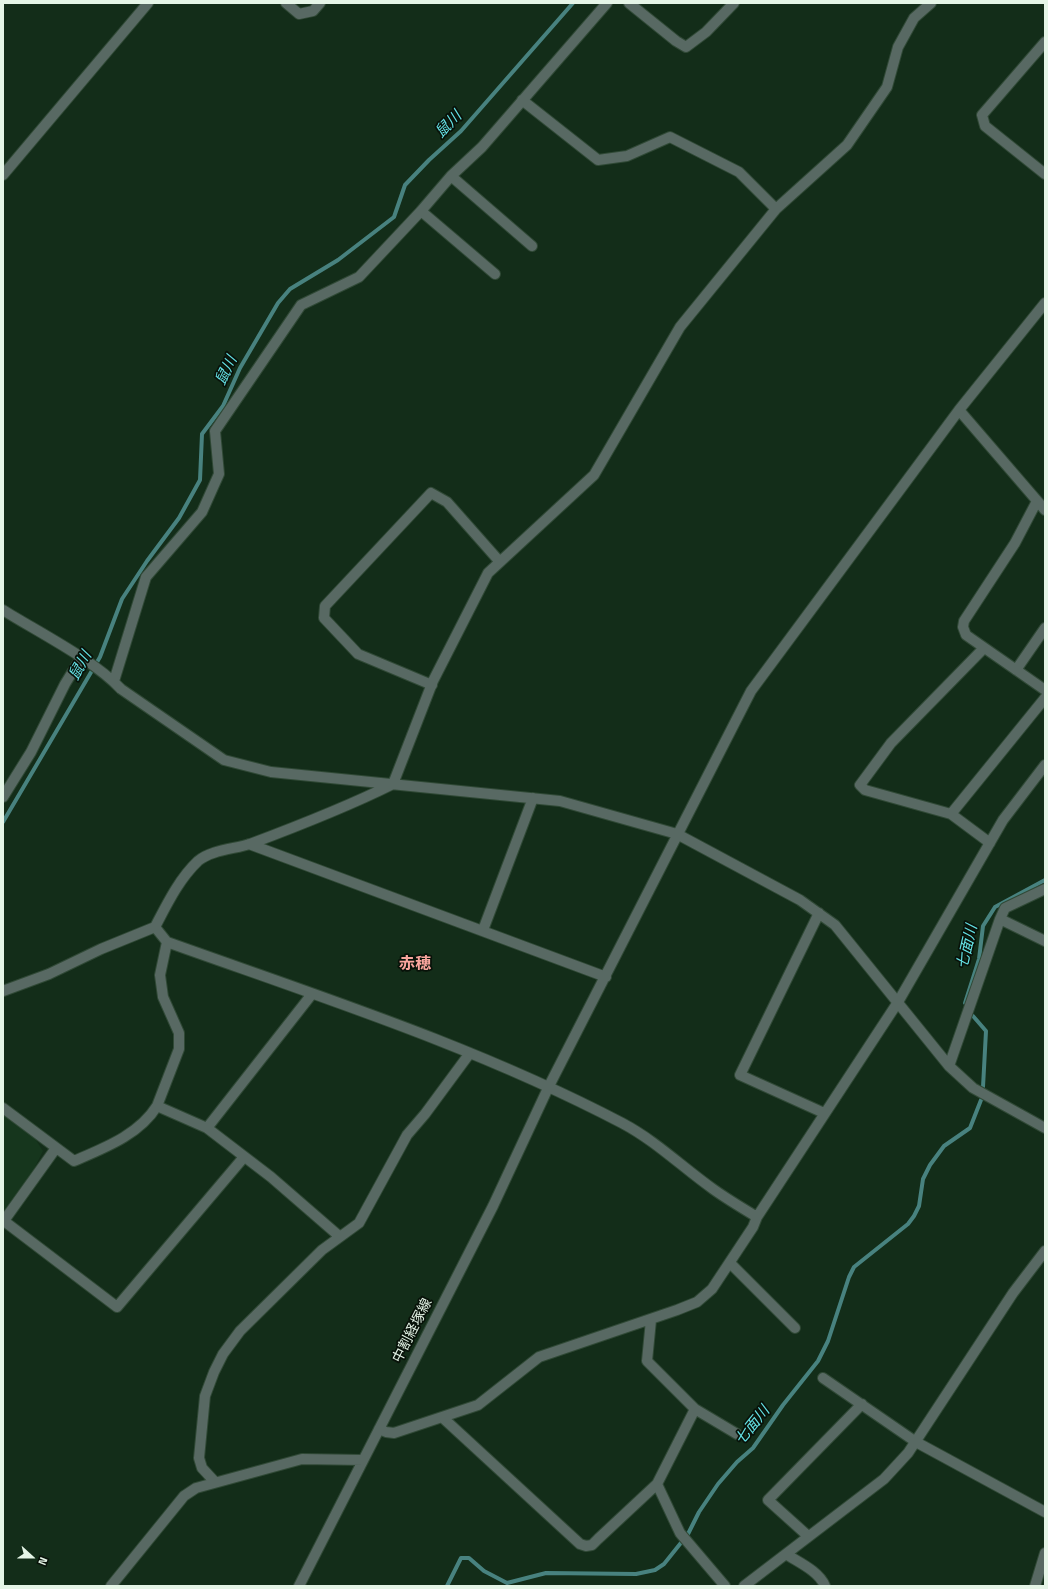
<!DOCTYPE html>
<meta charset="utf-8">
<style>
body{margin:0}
#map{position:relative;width:1048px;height:1589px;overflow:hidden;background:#132d19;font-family:"Titillium Web",sans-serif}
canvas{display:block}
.frame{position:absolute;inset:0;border:4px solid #e5f5e7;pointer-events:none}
.north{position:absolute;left:12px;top:1537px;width:40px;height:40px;-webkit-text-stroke:3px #081209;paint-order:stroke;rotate:111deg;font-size:11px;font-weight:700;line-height:16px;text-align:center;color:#e5f5e7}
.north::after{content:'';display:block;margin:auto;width:14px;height:18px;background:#e5f5e7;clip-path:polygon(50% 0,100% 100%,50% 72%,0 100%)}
</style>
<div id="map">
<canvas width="1048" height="1589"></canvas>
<div class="frame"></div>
<div class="north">N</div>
</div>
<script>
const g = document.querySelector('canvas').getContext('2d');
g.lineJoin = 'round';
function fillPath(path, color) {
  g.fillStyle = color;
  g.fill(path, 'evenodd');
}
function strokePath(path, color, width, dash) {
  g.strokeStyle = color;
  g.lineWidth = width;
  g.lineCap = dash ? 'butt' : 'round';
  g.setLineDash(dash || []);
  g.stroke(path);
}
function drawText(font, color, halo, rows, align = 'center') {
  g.font = font + ' "Titillium Web","Noto Sans JP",sans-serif';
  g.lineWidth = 3.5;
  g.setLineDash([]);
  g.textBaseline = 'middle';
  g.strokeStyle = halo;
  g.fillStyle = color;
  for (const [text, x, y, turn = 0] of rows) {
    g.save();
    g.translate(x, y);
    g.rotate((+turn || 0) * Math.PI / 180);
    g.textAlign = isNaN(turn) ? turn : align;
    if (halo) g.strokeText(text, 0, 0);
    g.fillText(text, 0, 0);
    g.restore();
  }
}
fillPath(new Path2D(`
 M3,1113L34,1137L43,1151L34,1169L3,1213Z`), '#16361d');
strokePath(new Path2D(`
 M3,822L100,657L122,599L147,561L179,518L200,480L202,434L223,406L240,368L278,303L290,289L338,260L394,217L405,185L429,160L461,131L573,3
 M965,1003L979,959L983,926L995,907L1045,880
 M973,1016L986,1031L983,1087
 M447,1586L461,1558H469L484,1571L507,1583L546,1573L636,1574L655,1570L664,1564L688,1534L699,1512L718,1484L737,1462L753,1448L783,1405L818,1361L828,1341L849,1277L854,1267L908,1224L914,1216L919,1206L923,1179L930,1165L944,1146L970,1128L981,1100`), '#48827f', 4);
const minor = new Path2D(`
 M286,3L299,14L313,11L320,3
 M629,3L676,41L686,47L706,32L734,3
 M1045,42L982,115L985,126L1045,174
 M522,100L598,160L627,156L670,137L739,172L776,209
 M3,175L148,3
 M451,176L482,147L607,3
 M421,211L495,274
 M959,410L1045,510
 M1037,501L1015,543L964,621L963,627L966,635L1045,690
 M3,610C38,632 94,660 121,689L224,760L271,772L560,801L677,834L800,900L835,925L949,1066L973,1088L1045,1128
 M984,648L891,743L860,785L865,790L951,814L1045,698
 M1016,670L1045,628
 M114,681L146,577L202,512L219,474L215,431L301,305L359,277L421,211L451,176L532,246
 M432,685L358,654L324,618L325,606L431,493L447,502L500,562
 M3,797L31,752L65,684L81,658
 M951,814L990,843
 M249,844L606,977
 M819,913L740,1075L824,1113
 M1000,919L1005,908L1045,889
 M483,930L533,798
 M3,991L49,974L101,949L155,927
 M949,1066L1000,919L1045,941
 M157,1106L207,1128L271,1177L339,1236
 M3,1108L74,1161C104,1148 139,1135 157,1106L179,1049V1033L163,997L160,975L167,942
 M207,1128L312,994
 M757,1217C742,1208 727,1199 713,1189C682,1167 656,1141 622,1123C477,1047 321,997 167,942L155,927C167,904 179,879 198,861C211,850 234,849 250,844C298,826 347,807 393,784L433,681L488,573L594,475L680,327L776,209L847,145L887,87L898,47L914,18L931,3
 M4,1221L117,1307L244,1157
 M3,1222L56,1148
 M730,1263L795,1328
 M651,1320L647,1361L695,1409L657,1484L680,1533L725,1586
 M823,1378L916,1442L1045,1512
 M695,1409L737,1434
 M442,1417L580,1544L586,1546L592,1545L598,1539L657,1484
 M379,1429L386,1432L394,1433L478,1405L539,1357L677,1310L697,1302L712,1289L753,1227L757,1217L898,1002L1003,820L1045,765
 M215,1482L202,1468L199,1458L205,1396L214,1372L223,1354L240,1331L322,1250L359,1223L407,1135L425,1114L470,1053
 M808,1536L768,1500L862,1404
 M786,1554C798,1562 819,1571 825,1586
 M111,1586L184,1496L196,1488L302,1459L363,1460
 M299,1586L493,1206L549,1086L751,691L959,410L1045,303
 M744,1586L884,1479L908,1453L1013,1293L1045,1251
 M1035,1586L1045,1553`);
strokePath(minor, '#304936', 12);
strokePath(minor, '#586963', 10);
drawText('14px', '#e5f5e7', '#081209', [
 ["中割経塚線",413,1331,-63]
]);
drawText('italic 15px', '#65e3e7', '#081209', [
 ["鼠川",449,125,-46],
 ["鼠川",227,371,-64],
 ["鼠川",81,666,-61],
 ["七面川",968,947,-77],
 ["七面川",753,1426,-51]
]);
drawText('bold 16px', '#f9a69e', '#081209', [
 ["赤穂",415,965]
]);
</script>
